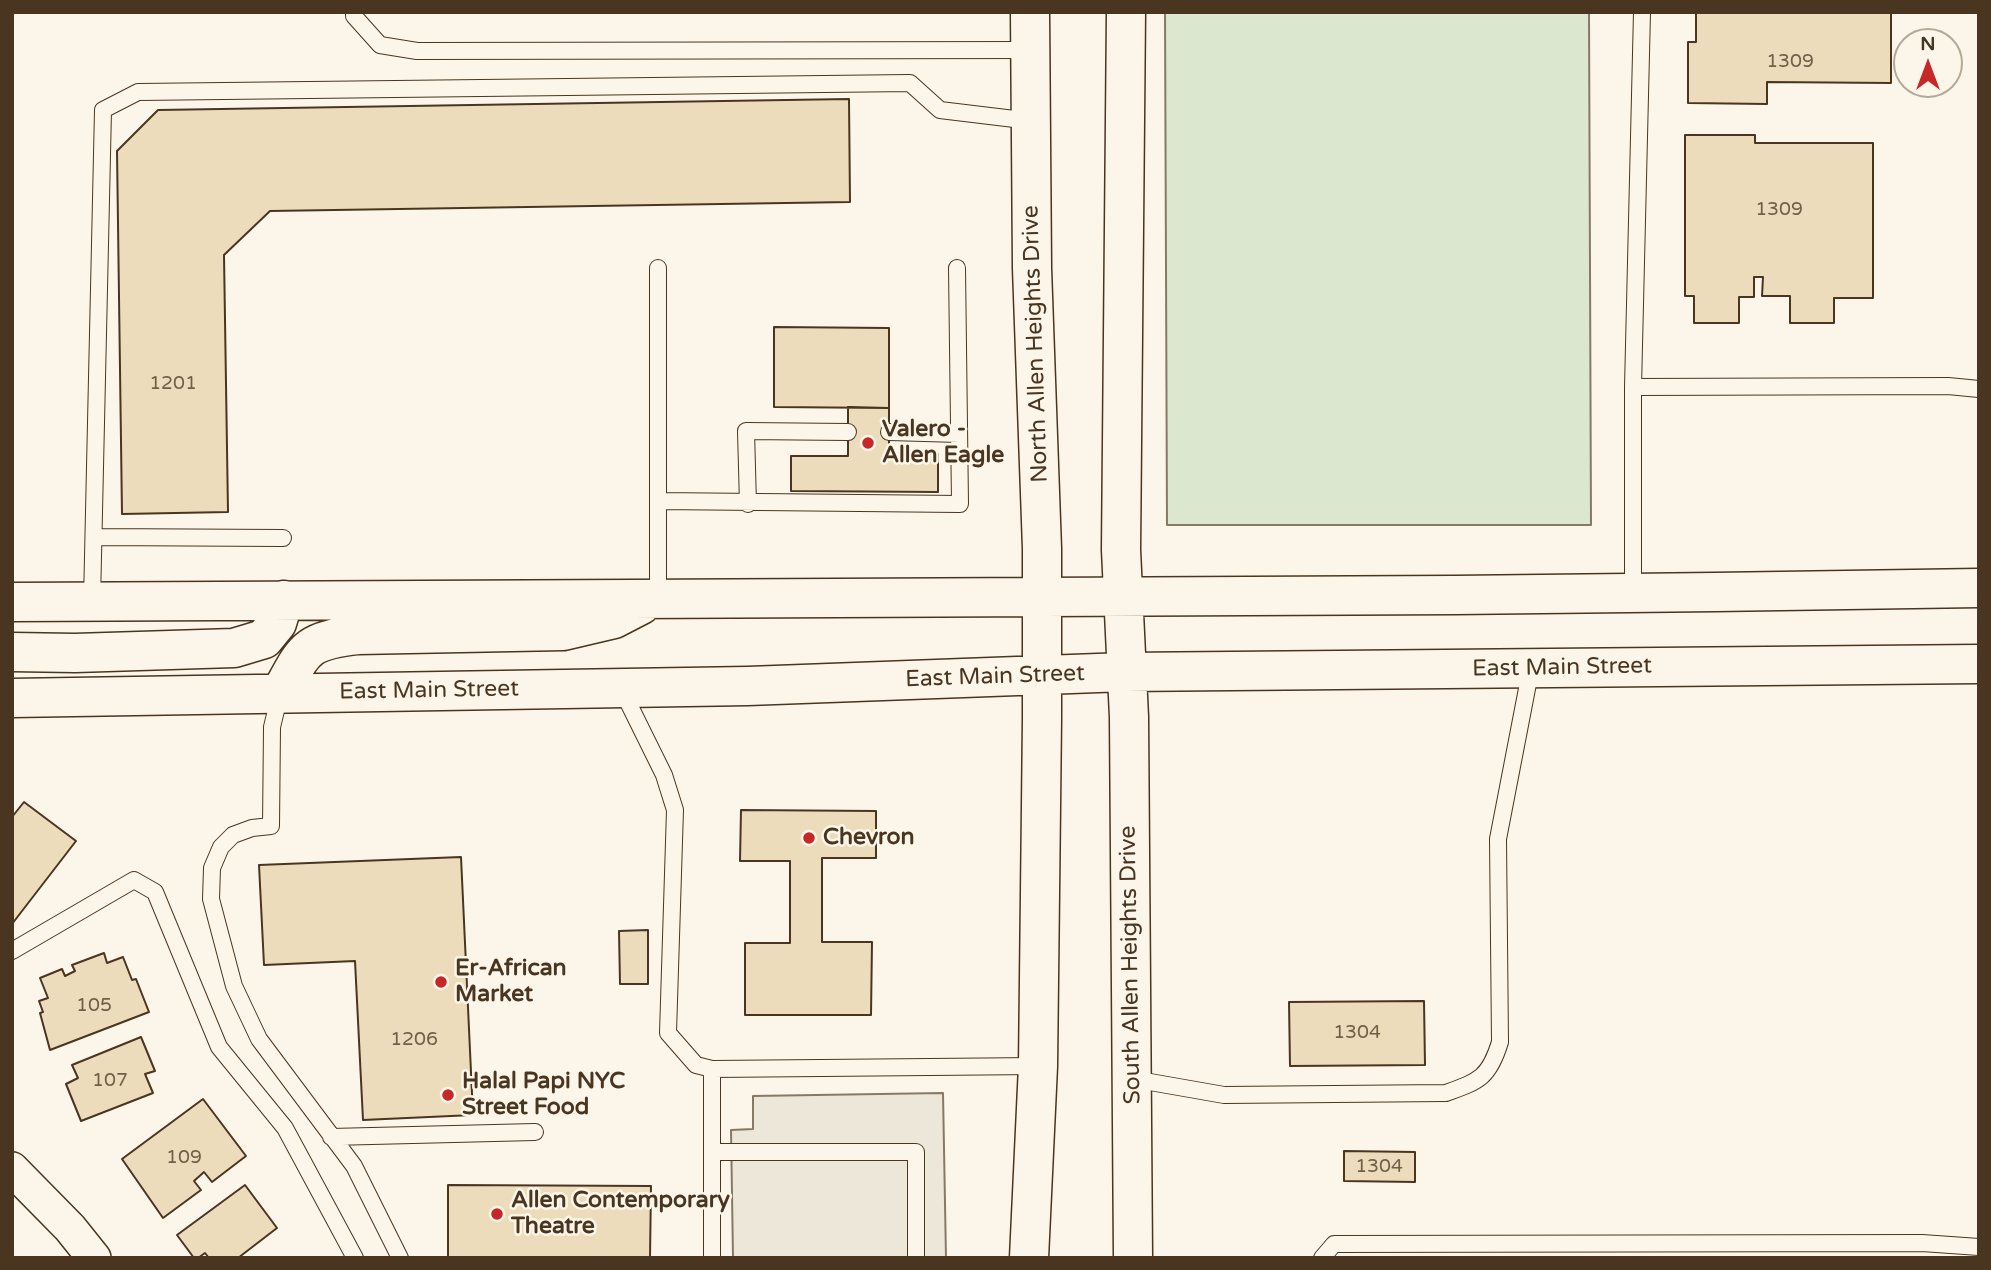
<!DOCTYPE html>
<style>
body{margin:0}
#map{position:relative;width:1991px;height:1270px;overflow:hidden;background:#fbf6e9;font-family:"Varela Round",sans-serif}
canvas{display:block}
.frame{position:absolute;inset:0;border:14px solid #4a3520;pointer-events:none}
.north{position:absolute;left:1893px;top:28px;width:70px;height:70px;box-sizing:border-box;background:#fbf6e9;border:2px solid #b4a999;border-radius:50%;rotate:0deg;font-size:19px;font-weight:700;line-height:28px;text-align:center;color:#4a3520}
.north::after{content:'';display:block;margin:auto;width:24px;height:32px;background:#c62828;clip-path:polygon(50% 0,100% 100%,50% 72%,0 100%)}
</style>
<div id="map">
<canvas width="1991" height="1270"></canvas>
<div class="frame"></div>
<div class="north">N</div>
</div>
<script>
const g = document.querySelector('canvas').getContext('2d');
g.lineJoin = 'round';
function fillPath(path, color) {
  g.fillStyle = color;
  g.fill(path, 'evenodd');
}
function strokePath(path, color, width, dash) {
  g.strokeStyle = color;
  g.lineWidth = width;
  g.lineCap = dash ? 'butt' : 'round';
  g.setLineDash(dash || []);
  g.stroke(path);
}
function drawText(font, color, halo, rows, align = 'center') {
  g.font = font + ' "Varela Round",sans-serif';
  g.lineWidth = 5;
  g.setLineDash([]);
  g.textBaseline = 'middle';
  g.strokeStyle = halo;
  g.fillStyle = color;
  for (const [text, x, y, turn = 0] of rows) {
    g.save();
    g.translate(x, y);
    g.rotate((+turn || 0) * Math.PI / 180);
    g.textAlign = isNaN(turn) ? turn : align;
    if (halo) g.strokeText(text, 0, 0);
    g.fillText(text, 0, 0);
    g.restore();
  }
}
const green = new Path2D(`
 M1165,12H1589L1591,525H1167Z`);
fillPath(green, '#dce7d0');
strokePath(green, '#887966', 2);
const parking = new Path2D(`
 M943,1093L946,1258H733L731,1130L753,1129V1096Z`);
fillPath(parking, '#ede7d9');
strokePath(parking, '#887966', 2);
const building = new Path2D(`
 M1696,12H1891V83L1767,82V104L1688,103V42H1696Z
 M849,99L850,202L270,211L224,255L228,512L122,514L117,151L158,110Z
 M1685,135H1755V143H1873V298H1834V323H1790V296H1762L1763,277H1754V297H1739V323H1694V296H1685Z
 M774,327L889,328V408L774,407Z
 M848,407L889,408V454H938V492L791,491V456H848Z
 M24,802L76,841L12,924V817Z
 M741,810L876,811V858H822V942H872L871,1015H745V943H790V861H740Z
 M461,857L473,1115L363,1120L355,961L264,965L259,865Z
 M648,930V984H620L619,931Z
 M104,953L107,963L123,957L132,980L136,979L149,1012L50,1050L40,1013L43,1012L39,1001L48,998L40,978L62,969L65,976L75,971L72,965Z
 M1424,1001L1425,1065L1290,1066L1289,1002Z
 M141,1037L155,1071L145,1074L153,1093L81,1121L66,1084L78,1078L72,1065Z
 M203,1099L246,1156L212,1182L204,1172L194,1181L201,1190L163,1218L122,1159Z
 M1344,1151L1415,1152V1182L1344,1181Z
 M245,1185L277,1228L238,1258H209L205,1253L198,1258H194L177,1235Z
 M448,1185L651,1186L650,1258H448Z`);
fillPath(building, '#ecdcbc');
strokePath(building, '#4a3520', 2);
const lane = new Path2D(`
 M354,12V16L380,45L417,51L1030,50
 M658,268V597
 M1633,387L1642,12
 M889,432L959,434
 M659,501L960,504L957,268
 M748,504L746,431L848,432
 M94,537L283,538
 M1633,592V387L1948,386L1979,389
 M92,601L103,110L138,92L910,83L940,110L1031,121
 M622,690L664,775L675,810L668,1033L696,1065L712,1069L1038,1066
 M280,694L272,727L271,826L252,828L233,835L221,847L212,868L211,899L234,986L259,1039L354,1166L400,1258
 M12,951L134,880L155,892L219,1047L285,1128L355,1258
 M1133,1079L1224,1095L1446,1093C1479,1081 1489,1078 1500,1042L1498,839L1531,668
 M331,1137L535,1132
 M712,1152H916V1258
 M712,1258V1069
 M1322,1258L1334,1244L1922,1243L1979,1247`);
const street = new Path2D(`
 M12,1169L70,1228L94,1258`);
const secondary = new Path2D(`
 M1126,12L1121,550L1129,717L1133,1258
 M12,602C493,598 974,596 1455,595C1630,594 1804,590 1979,588
 M12,652L75,653L234,648L264,639L277,623L284,600
 M280,694C305,649 304,641 358,635L563,631L614,619L641,605
 M12,698L748,686L1125,672L1979,664
 M1029,1258L1038,1066L1042,719V549L1032,268L1030,12`);
strokePath(lane, '#4a3520', 18);
strokePath(street, '#4a3520', 36);
strokePath(secondary, '#4a3520', 41);
strokePath(lane, '#fbf6e9', 16);
strokePath(street, '#fbf6e9', 33);
strokePath(secondary, '#fbf6e9', 38);
for (const [x, y, r, color] of [
 [868,443,7,"#c62828"],
 [809,838,7,"#c62828"],
 [441,982,7,"#c62828"],
 [448,1095,7,"#c62828"],
 [497,1214,7,"#c62828"]
]) {
  const dot = new Path2D();
  dot.arc(x, y, r, 0, 2 * Math.PI);
  g.fillStyle = color;
  g.fill(dot);
  strokePath(dot, '#fbf6e9', 2.5);
}
drawText('19px', '#725f47', null, [
 ["1309",1790,62],
 ["1309",1779,210],
 ["1201",173,384],
 ["105",94,1006],
 ["1304",1357,1033],
 ["1206",414,1040],
 ["107",110,1081],
 ["109",184,1158],
 ["1304",1379,1167]
]);
drawText('23px', '#4a3520', '#fbf6e9', [
 ["North Allen Heights Drive",1036,344,-92],
 ["East Main Street",1562,668,-1],
 ["East Main Street",995,677,-2],
 ["East Main Street",429,691,-1],
 ["South Allen Heights Drive",1131,965,-91]
]);
drawText('bold 23px', '#4a3520', '#fbf6e9', [
 ["Valero -",882,430],
 ["Allen Eagle",882,456],
 ["Chevron",823,838],
 ["Er-African",455,969],
 ["Market",455,995],
 ["Halal Papi NYC",462,1082],
 ["Street Food",462,1108],
 ["Allen Contemporary",511,1201],
 ["Theatre",511,1227]
], 'left');
</script>
